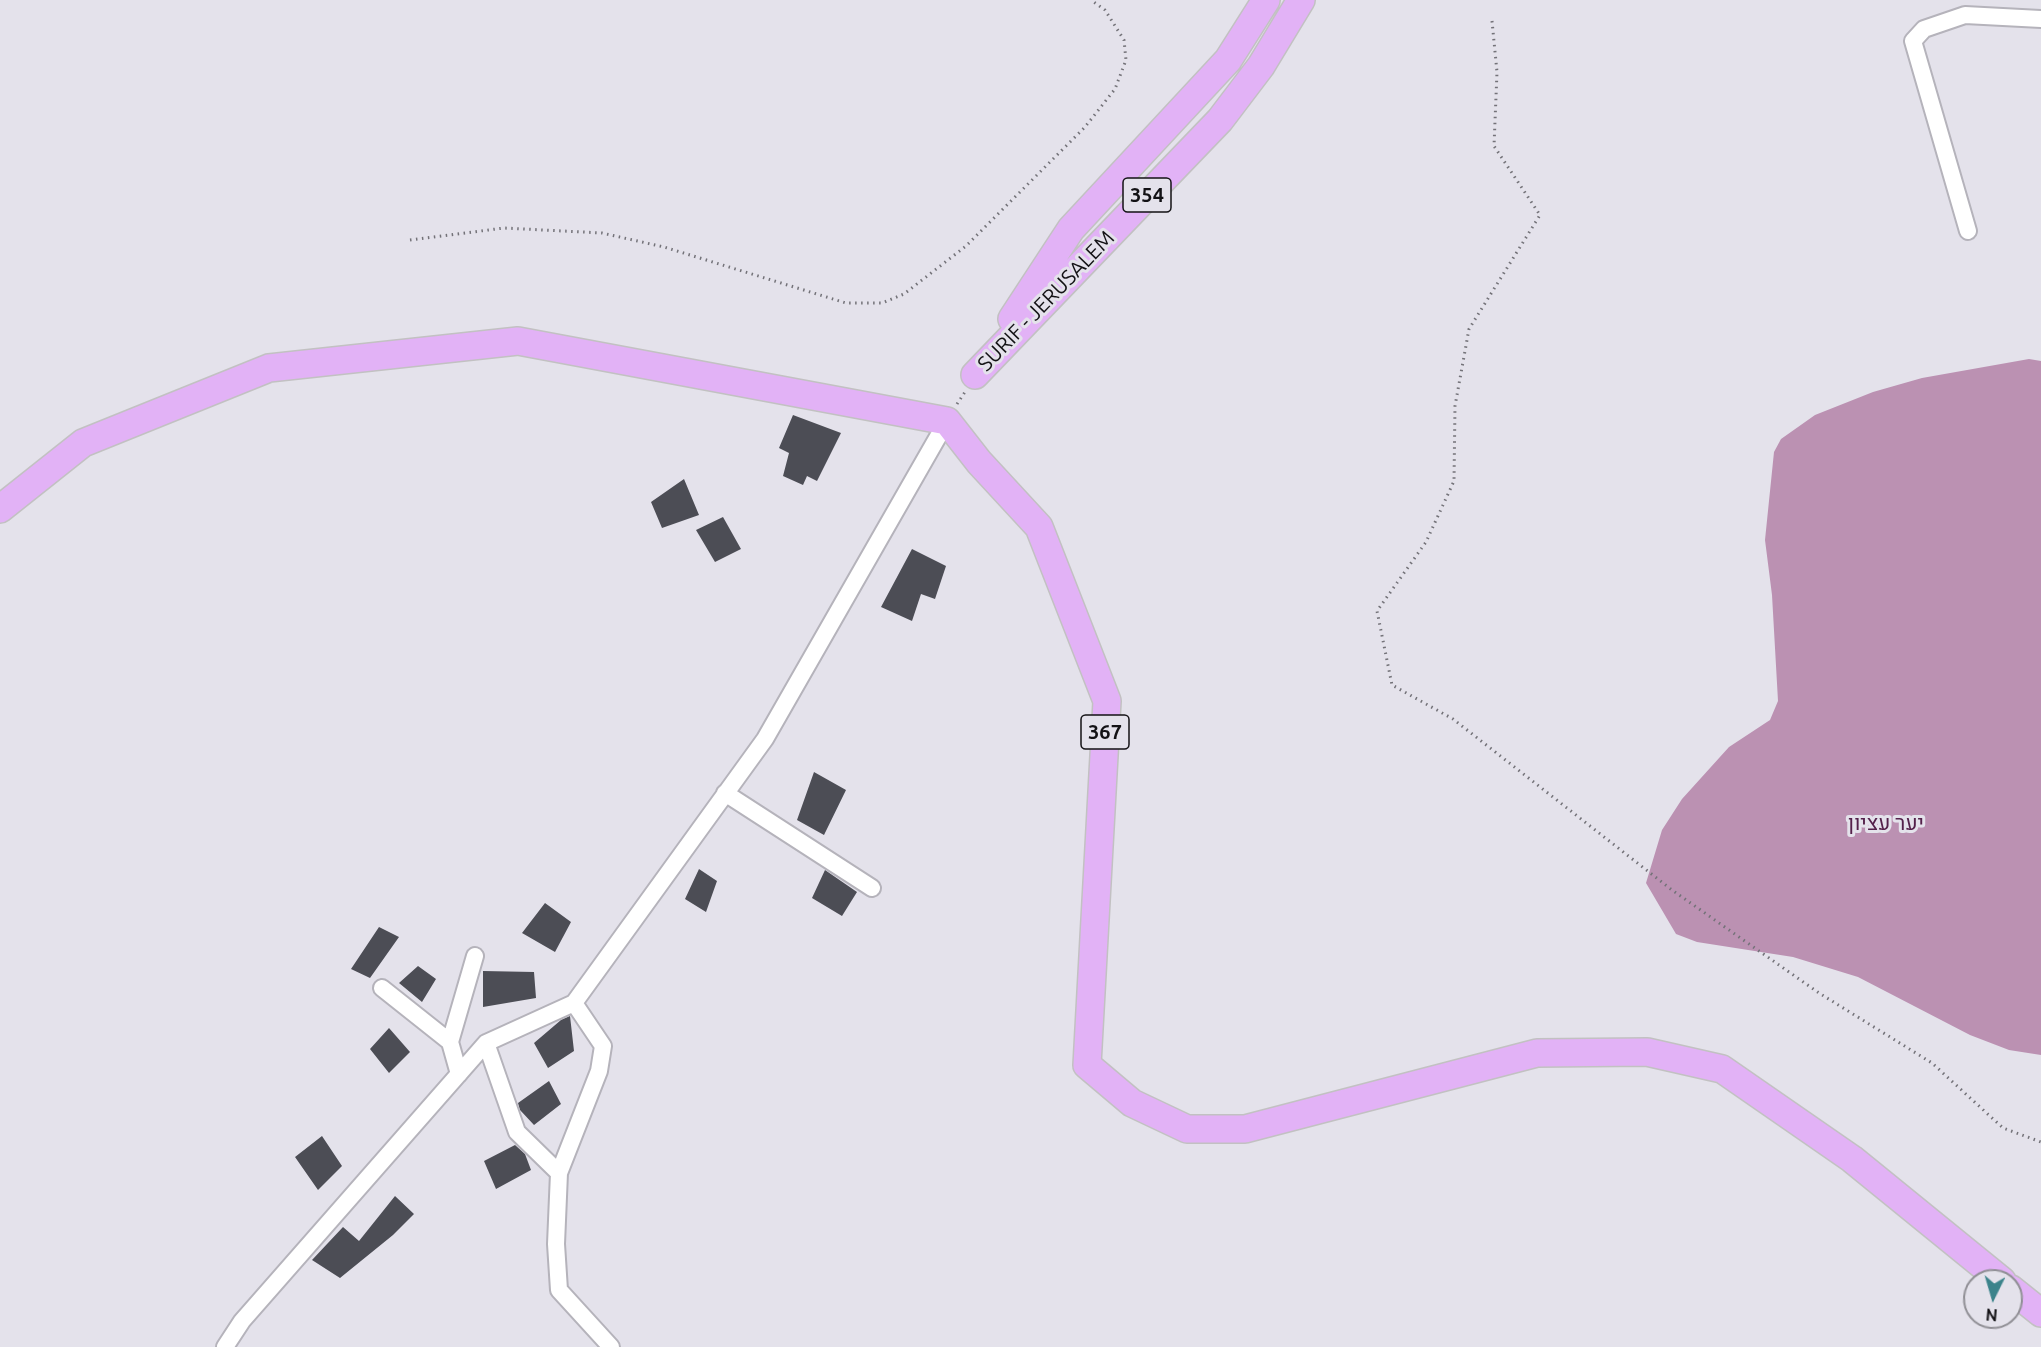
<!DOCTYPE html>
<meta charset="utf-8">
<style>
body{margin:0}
#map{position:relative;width:2041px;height:1347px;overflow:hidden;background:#e4e2eb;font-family:Ubuntu,sans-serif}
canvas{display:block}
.north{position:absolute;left:1963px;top:1269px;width:60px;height:60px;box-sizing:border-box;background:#e4e2eb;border:2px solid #908f95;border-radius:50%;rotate:185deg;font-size:16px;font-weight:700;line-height:24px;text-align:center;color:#131215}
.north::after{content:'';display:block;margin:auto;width:21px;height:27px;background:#3b838b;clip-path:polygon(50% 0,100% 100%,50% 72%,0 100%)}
</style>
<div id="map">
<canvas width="2041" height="1347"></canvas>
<div class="north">N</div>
</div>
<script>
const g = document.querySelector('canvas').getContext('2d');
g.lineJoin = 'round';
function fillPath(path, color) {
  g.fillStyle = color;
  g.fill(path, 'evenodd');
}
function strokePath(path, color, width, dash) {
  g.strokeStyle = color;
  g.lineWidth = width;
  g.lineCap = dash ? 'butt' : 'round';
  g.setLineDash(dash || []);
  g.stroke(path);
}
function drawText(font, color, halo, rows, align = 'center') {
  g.font = font + ' Ubuntu,Heebo,sans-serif';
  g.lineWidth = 6;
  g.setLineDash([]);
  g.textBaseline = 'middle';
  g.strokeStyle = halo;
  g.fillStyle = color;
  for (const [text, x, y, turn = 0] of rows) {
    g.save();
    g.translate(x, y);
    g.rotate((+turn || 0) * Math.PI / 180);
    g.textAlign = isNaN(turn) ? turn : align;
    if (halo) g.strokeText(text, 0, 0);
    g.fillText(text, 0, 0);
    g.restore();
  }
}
fillPath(new Path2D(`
 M2029,359L2041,361V1055L2009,1050L1970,1035L1858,977L1793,957L1697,942L1676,934L1646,883L1662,830L1682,799L1729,747L1770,720L1778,701L1772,595L1765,540L1774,452L1781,439L1815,415L1873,392L1922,378Z`), '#bb91b2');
fillPath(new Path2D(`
 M793,415L841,433L817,481L807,476L803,485L783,476L789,453L779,448Z
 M684,479L699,515L662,528L651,502Z
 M723,517L741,549L715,562L696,530Z
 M912,549L946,566L935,599L921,594L912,621L881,607Z
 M814,772L846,790L824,835L797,820Z
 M699,869L717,881L706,912L685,899Z
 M825,870L857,892L842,916L812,898Z
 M545,903L571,922L555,952L522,933Z
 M379,927L399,937L370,978L351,969Z
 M418,966L436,979L422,1002L399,983Z
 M483,971L534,972L536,998L483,1007Z
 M570,1016L574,1051L548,1068L534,1043L561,1020Z
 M389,1028L410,1052L389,1073L370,1049Z
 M549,1081L561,1104L534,1125L520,1110L518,1103Z
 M322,1136L342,1166L318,1190L295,1157Z
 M515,1145L525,1154L531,1170L496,1189L484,1161Z
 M395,1196L414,1214L393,1235L340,1278L312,1260L343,1227L359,1241Z`), '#4c4d55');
const street = new Path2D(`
 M1968,231L1913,41L1924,29L1965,15L2041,19
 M725,793L872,888
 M382,988L450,1042L459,1074
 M574,1003L603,1046L599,1071L559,1173L556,1244L559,1290L611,1347
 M450,1042L475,956
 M486,1043L517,1132L559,1173
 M225,1347L242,1321L486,1043L574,1003L765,739L947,421`);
const primary = new Path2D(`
 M1012,319L1071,229L1228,60L1266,0
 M975,375L1220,120L1261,66L1301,0
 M0,509L83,443L269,368L518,341L947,421L979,462L1039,527L1107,701L1087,1065L1132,1103L1187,1129H1245L1537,1053L1647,1052L1722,1069L1852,1159L2002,1281
 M2011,1289L2041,1313`);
strokePath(street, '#b5b3bb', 20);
strokePath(primary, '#c2c1c2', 30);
strokePath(new Path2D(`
 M1492,21L1497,72L1494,146L1540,215L1469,329L1455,406L1454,481L1426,542L1377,611L1392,685L1453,719L1672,890L1819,993L1932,1063L2003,1128L2041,1142
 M410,240L504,228L602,233L664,247L846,303H882L904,294L966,246L1085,127L1115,89L1126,60L1124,40L1105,10L1091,0
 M957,404L965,392`), '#737278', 3, [1.5, 4.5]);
strokePath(street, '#fff', 16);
strokePath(primary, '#e2b2f6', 27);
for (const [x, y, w] of [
 [1147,195,48],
 [1105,732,48]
]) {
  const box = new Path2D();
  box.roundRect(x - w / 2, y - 17, w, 34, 4.5);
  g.fillStyle = '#e4e2eb';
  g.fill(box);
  strokePath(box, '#131215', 1.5);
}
drawText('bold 20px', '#131215', null, [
 ["354",1147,195],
 ["367",1105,732]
]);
drawText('21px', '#131215', '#e4e2eb', [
 ["SURIF - JERUSALEM",1046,301,-46]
]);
drawText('21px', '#54214b', '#e4e2eb', [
 ["יער עציון",1886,823]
]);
</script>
